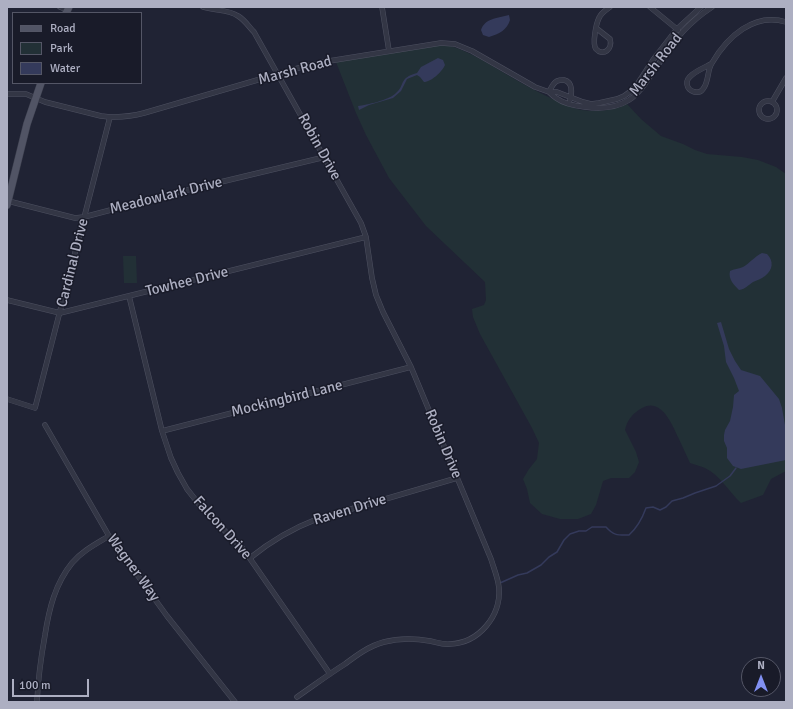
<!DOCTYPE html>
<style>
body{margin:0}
#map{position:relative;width:793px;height:709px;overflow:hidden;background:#202334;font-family:Signika,sans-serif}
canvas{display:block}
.frame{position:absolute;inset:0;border:8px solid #adafc2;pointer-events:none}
.legend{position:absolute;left:12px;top:12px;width:130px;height:72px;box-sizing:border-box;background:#191b29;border:1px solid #545666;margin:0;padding:5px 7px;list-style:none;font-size:12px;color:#adafc2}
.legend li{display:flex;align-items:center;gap:8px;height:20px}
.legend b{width:20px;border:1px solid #545666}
.north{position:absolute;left:741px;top:657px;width:40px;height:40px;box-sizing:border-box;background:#191b29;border:1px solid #545666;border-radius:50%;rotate:0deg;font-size:11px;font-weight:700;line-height:16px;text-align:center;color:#adafc2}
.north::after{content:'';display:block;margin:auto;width:14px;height:18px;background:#8190f2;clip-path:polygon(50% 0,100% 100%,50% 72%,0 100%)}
.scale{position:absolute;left:12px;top:679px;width:77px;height:18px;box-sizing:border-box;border:2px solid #adafc2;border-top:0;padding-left:5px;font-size:12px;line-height:14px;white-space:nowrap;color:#adafc2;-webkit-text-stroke:3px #191b29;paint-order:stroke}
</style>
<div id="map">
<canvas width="793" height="709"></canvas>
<div class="frame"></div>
<ul class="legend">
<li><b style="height:5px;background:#515465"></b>Road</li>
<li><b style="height:11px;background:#223036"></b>Park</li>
<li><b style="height:11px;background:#343a5b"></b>Water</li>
</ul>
<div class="north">N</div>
<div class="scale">100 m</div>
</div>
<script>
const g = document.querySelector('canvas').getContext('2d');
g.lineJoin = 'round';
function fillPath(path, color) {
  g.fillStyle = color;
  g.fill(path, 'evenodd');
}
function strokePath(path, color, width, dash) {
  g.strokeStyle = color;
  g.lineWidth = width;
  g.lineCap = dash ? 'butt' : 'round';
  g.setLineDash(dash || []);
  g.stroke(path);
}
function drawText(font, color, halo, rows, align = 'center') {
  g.font = font + ' Signika,sans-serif';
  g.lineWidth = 3;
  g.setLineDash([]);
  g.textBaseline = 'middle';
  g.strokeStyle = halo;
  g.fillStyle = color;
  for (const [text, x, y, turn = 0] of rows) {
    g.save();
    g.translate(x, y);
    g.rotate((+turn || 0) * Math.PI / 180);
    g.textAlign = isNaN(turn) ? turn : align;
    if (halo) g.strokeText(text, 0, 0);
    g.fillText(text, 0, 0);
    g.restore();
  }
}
fillPath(new Path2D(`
 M445,45C461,48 475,56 489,64C512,78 535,91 559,102C567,105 574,109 582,110C598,112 613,111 627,104L641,119L661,136L683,144L695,150L707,154L742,157L758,160L776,167L786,174V471L771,479L763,495L741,503C729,492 721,476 705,468C701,466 695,465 690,463C686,454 682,446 678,437C672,424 661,397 642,408C633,413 627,420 625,430L636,452L639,462L635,472L629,478H611L603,481L596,505L591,514L578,519H560L542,514L530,503L527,489L523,479L529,469L537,459L539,443L532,428L480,334L473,317L472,309L484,305L486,300L485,282L426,226L389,178L366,135L356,113L336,62L432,46Z
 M123,256H136L137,283H124Z`), '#223036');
fillPath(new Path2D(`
 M509,15L510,20C507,30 499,34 489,37L483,35L481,30C485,18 498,18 509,15Z
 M438,58L443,60L445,65C442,72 431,82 424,82L420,77L417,75L407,79L401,91L393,98L369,105L359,110L358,106C367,105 388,100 395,94C406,85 398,78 417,73L421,67Z
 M762,253L767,254C774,261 773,270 765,276C761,279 757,280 753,282C748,285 746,289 739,290C734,285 728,279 730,271C734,269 738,269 743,267C750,263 754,257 762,253Z
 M721,322L729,349L735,361L741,370L760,376L779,399L782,408L785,425L786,460L741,469L733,466L727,458V448L724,441V435L725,430L730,421L733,407L734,395L739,391L734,378L726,362L724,346L717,323Z`), '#343a5b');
strokePath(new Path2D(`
 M500,583L518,575L527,573L541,565L549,557L557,552L564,540L570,534L579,531H586L592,527H606C614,536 618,535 629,535C638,527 642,519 646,508L653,507L660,510L666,507L672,501L683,498L695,493L716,486L730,476L736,468`), '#343a5b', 1.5);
const street = new Path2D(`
 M60,7L67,10
 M203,7C214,11 228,9 238,16C245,20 249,27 254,32L361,223L366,237L372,278L376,295L383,312L411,367L491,559C494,569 498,578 499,588C501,616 479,643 450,644C443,645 436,642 430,641C414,638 399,638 384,642C369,646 357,655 345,664C329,674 313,686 297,697
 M382,7L389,51
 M650,7L678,30
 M596,28L610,39C613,49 603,57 596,49C592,44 596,24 599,18C601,13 606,10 610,7
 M711,64C704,68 685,75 687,84C688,92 699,95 703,89C709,82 707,70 712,63C727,37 754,12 786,22
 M549,92C551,94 553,96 556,98C563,103 575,106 585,107C599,109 616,108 629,100C642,92 651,74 660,62C675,39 689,22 712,7
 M549,92C551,88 553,83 557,81C559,80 561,80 564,80C573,82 572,93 570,100
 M7,94H26L45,102L101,116C116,118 129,117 144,113L302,67L329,61L441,43L455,44L472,51L535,87L549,92H557L583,102L591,104L599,103L617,99L624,96L631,91L638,83L653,60L677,29L701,7
 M759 110a9 9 0 1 1 18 0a9 9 0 1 1-18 0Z
 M772,102L786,78
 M8,201L75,218L84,217L183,191L325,157
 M129,296L162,431L171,458L178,473L187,489L202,508L244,550L330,674
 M7,300L60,313L366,237
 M7,399L35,408L110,117
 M45,425L109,536L167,616L235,702
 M162,431L411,367
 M250,558C272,540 291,529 317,519L457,478
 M37,702C38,679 41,657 45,635C49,609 55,584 72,563C82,551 96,544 109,536`);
const primary = new Path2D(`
 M66,13L69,7
 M7,205L27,124L41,83`);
strokePath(street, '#4d5060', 5.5);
strokePath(primary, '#3c3f4e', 8);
strokePath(street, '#333645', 4.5);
strokePath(primary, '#515465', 7);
drawText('15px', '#adafc2', '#191b29', [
 ["Marsh Road",656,65,-52],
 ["Marsh Road",295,71,-15],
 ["Robin Drive",319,147,61],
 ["Meadowlark Drive",166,196,-14],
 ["Cardinal Drive",73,263,-76],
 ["Towhee Drive",187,282,-14],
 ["Mockingbird Lane",287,399,-14],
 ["Robin Drive",443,444,67],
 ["Raven Drive",350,510,-17],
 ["Falcon Drive",222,528,48],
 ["Wagner Way",133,568,54]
]);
</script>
